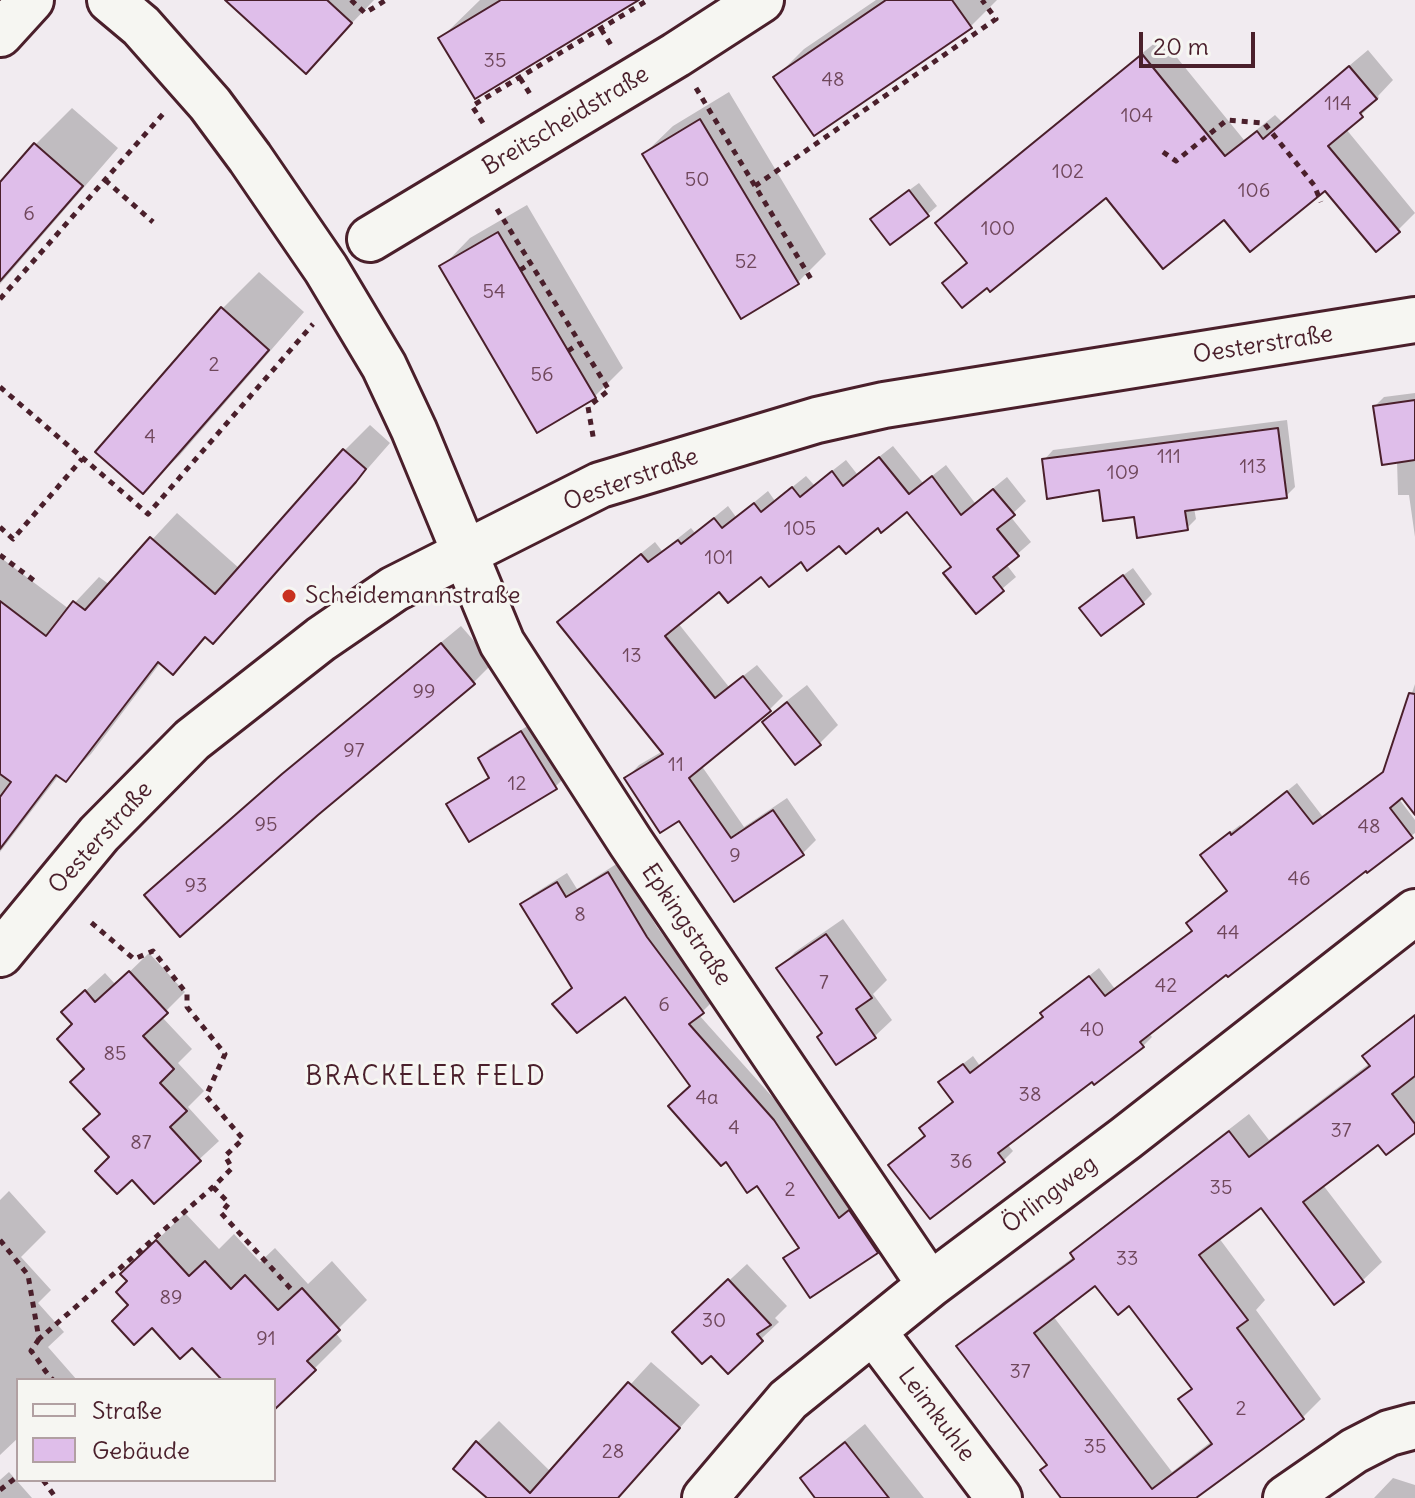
<!DOCTYPE html>
<meta charset="utf-8">
<style>
body{margin:0}
#map{position:relative;width:1415px;height:1498px;overflow:hidden;background:#f1ebf0;font-family:Delius,sans-serif}
canvas{display:block}
.legend{position:absolute;left:16px;top:1378px;width:260px;height:104px;box-sizing:border-box;background:#f6f6f2;border:2px solid #b1a0a2;margin:0;padding:10px 14px;list-style:none;font-size:24px;color:#4a1f2b}
.legend li{display:flex;align-items:center;gap:16px;height:40px}
.legend b{width:40px;border:2px solid #b1a0a2}
.scale{position:absolute;left:1139px;top:32px;width:116px;height:36px;box-sizing:border-box;border:4px solid #4a1f2b;border-top:0;padding-left:10px;font-size:24px;line-height:28px;white-space:nowrap;color:#4a1f2b;-webkit-text-stroke:6px #f6f6f2;paint-order:stroke}
</style>
<div id="map">
<canvas width="1415" height="1498"></canvas>
<ul class="legend">
<li><b style="height:10px;background:#f6f6f2"></b>Straße</li>
<li><b style="height:22px;background:#dfbeea"></b>Gebäude</li>
</ul>
<div class="scale">20 m</div>
</div>
<script>
const g = document.querySelector('canvas').getContext('2d');
g.lineJoin = 'round';
function fillPath(path, color) {
  g.fillStyle = color;
  g.fill(path, 'evenodd');
}
function strokePath(path, color, width, dash) {
  g.strokeStyle = color;
  g.lineWidth = width;
  g.lineCap = dash ? 'butt' : 'round';
  g.setLineDash(dash || []);
  g.stroke(path);
}
function drawText(font, color, halo, rows, align = 'center') {
  g.font = font + ' Delius,sans-serif';
  g.lineWidth = 6;
  g.setLineDash([]);
  g.textBaseline = 'middle';
  g.strokeStyle = halo;
  g.fillStyle = color;
  for (const [text, x, y, turn = 0] of rows) {
    g.save();
    g.translate(x, y);
    g.rotate((+turn || 0) * Math.PI / 180);
    g.textAlign = isNaN(turn) ? turn : align;
    if (halo) g.strokeText(text, 0, 0);
    g.fillText(text, 0, 0);
    g.restore();
  }
}
fillPath(new Path2D(`
 M227,0H374L306,71Z
 M480,0H636L441,38Z
 M876,0H997L970,27L776,77L804,49Z
 M1161,38L1244,140L1275,115L1282,122L1368,50L1393,80L1378,96L1379,98L1346,129L1415,213L1398,230L1325,188L1225,217L1106,195L987,285L944,283L968,261L937,223L955,205Z
 M729,92L826,254L798,282L742,316L644,154L673,126Z
 M72,108L118,148L0,284V185L35,145Z
 M919,183L937,206L928,214L882,210Z
 M527,205L623,368L595,396L442,267L470,238Z
 M259,272L304,312L180,455L143,491L222,309Z
 M1415,393V537L1409,495H1398L1397,460L1375,406L1384,397Z
 M1287,420L1295,487L1286,496L1194,508L1196,519L1187,528L1135,514L1100,488L1044,460L1053,450Z
 M370,425L390,443L239,616L213,641L207,636L173,672L161,662L91,754L66,779L59,775L0,852V557L69,609L99,577L110,585L177,513L240,569L345,450Z
 M893,446L923,483L946,465L975,503L1007,477L1026,501L1010,516L1031,542L1006,564L1016,577L976,611L953,566L907,509L878,526L839,543L719,590L678,623L729,687L757,665L783,696L770,709L701,765L744,827L787,798L816,840L803,853L734,899L679,819L627,778L639,765L663,751L559,622L572,609L655,542L662,551L691,528L695,533L728,506L736,517L768,491L775,501L806,476L814,485L846,460L857,474Z
 M1133,568L1152,594L1143,603L1082,608L1091,599Z
 M461,626L493,663L474,682L317,814L146,895L165,876L304,755Z
 M1415,684V786L1399,799L1415,820V833L1148,1032L1152,1037L1143,1046L1092,1079L1007,1144L1013,1151L1004,1160L930,1217L927,1135L922,1128L954,1100L950,1074L973,1056L980,1066L1045,1016L1052,1005L1099,968L1115,989L1194,930L1188,923L1228,889L1212,846L1240,825L1242,827L1297,783L1323,817L1386,770Z
 M807,685L838,725L819,744L765,722L784,703Z
 M531,724L564,778L555,787L449,805L458,796L490,776L480,759L489,749Z
 M618,863L657,927L712,1002L699,1015L784,1110L849,1209L860,1202L886,1241L877,1251L785,1259L800,1246L692,1085L625,994L574,987L523,905L532,895L567,873L577,889Z
 M843,919L887,980L873,994L892,1020L875,1036L837,1062L824,1032L779,969L795,952Z
 M149,953L185,992L161,1016L192,1049L178,1063L204,1091L188,1107L219,1141L154,1201L111,1157L102,1113L74,1024L83,993L105,973L116,985Z
 M1415,1018V1131L1379,1143L1323,1185L1382,1262L1363,1280L1334,1303L1261,1206L1219,1238L1265,1300L1256,1310L1321,1399L1303,1417L1194,1498H1064L1049,1464L959,1346L978,1328L1075,1256L1073,1254L1092,1235L1249,1114L1269,1140L1370,1063L1365,1056L1383,1038V1043ZM1095,1283L1130,1303L1193,1387L1181,1399L1212,1441L1172,1472L1053,1316Z
 M9,1191L46,1232L21,1257L51,1290L38,1303L64,1332L48,1347L77,1380H18V1438L0,1455V1200Z
 M185,1213L219,1249L234,1234L260,1262L275,1248L308,1284L332,1261L367,1300L335,1332L342,1341L314,1369L274,1386V1380H249L131,1305L129,1281L151,1246Z
 M747,1264L787,1306L775,1318L779,1322L761,1339L692,1315Z
 M651,1362L700,1405L618,1498H490L456,1469L478,1442L499,1421L551,1472Z
 M865,1424L924,1498H818L802,1478L822,1459Z
 M9,1472L32,1498H0V1480Z
 M1393,1478L1415,1485V1498H1374Z`), '#0003');
const building = new Path2D(`
 M225,0H327L352,23L306,74Z
 M501,0H639L475,99L438,38Z
 M886,0H952L972,28L814,136L773,77Z
 M1142,54L1225,156L1257,131L1263,139L1349,66L1377,99L1360,113L1363,117L1328,146L1400,232L1376,252L1325,191L1250,252L1224,220L1163,269L1106,198L990,292L987,288L962,308L942,283L967,263L935,223Z
 M700,119L799,284L741,319L642,154Z
 M34,143L83,186L0,281V182Z
 M909,190L929,216L890,245L870,219Z
 M498,232L596,398L537,433L439,266Z
 M221,307L269,350L143,494L95,452Z
 M1415,400V460L1382,465L1373,406Z
 M1278,428L1287,498L1185,511L1188,530L1137,538L1134,517L1103,521L1099,490L1047,499L1042,459Z
 M343,449L366,469L356,482L213,644L205,637L173,675L158,662L66,782L56,775L0,849V797L11,782L0,774V601L46,636L73,601L85,610L150,537L215,594Z
 M879,457L909,494L932,476L961,515L993,489L1015,515L997,529L1019,556L993,577L1004,591L976,614L943,573L951,567L907,512L881,533L878,528L846,554L839,546L807,571L801,562L769,587L761,577L728,603L719,592L665,636L715,698L743,676L771,711L689,778L731,838L773,810L804,855L734,902L679,821L660,833L624,778L663,754L557,622L641,554L648,562L678,540L681,544L714,518L722,528L754,503L761,512L792,487L800,497L832,471L843,486Z
 M1123,575L1144,604L1101,636L1079,608Z
 M441,643L475,684L318,815L180,937L144,895L282,774Z
 M1409,693L1415,694V815L1402,798L1390,808L1413,838L1367,873L1366,871L1228,977L1226,975L1140,1042L1144,1047L1094,1085L1092,1082L998,1153L1005,1162L930,1219L888,1165L925,1136L919,1128L953,1102L938,1082L963,1064L970,1073L1043,1017L1040,1013L1089,976L1105,996L1192,931L1186,923L1227,891L1200,855L1230,832L1231,835L1287,791L1313,824L1383,772Z
 M787,702L821,745L795,765L762,722Z
 M521,731L557,789L469,842L446,804L489,778L478,758Z
 M608,872L647,937L704,1013L689,1024L774,1120L839,1218L849,1210L878,1253L810,1298L783,1258L799,1248L757,1186L747,1193L726,1162L721,1166L668,1106L690,1086L625,997L577,1033L552,1004L572,988L520,904L557,882L566,897Z
 M826,934L872,998L856,1009L876,1038L836,1065L817,1037L822,1033L776,968Z
 M129,971L168,1013L143,1036L174,1069L160,1083L187,1111L170,1127L201,1161L154,1204L132,1180L117,1194L95,1171L109,1157L83,1129L100,1114L70,1082L84,1069L57,1039L72,1024L61,1012L85,990L95,1002Z
 M1415,1015V1076L1392,1094L1415,1124V1133L1386,1155L1378,1145L1303,1202L1364,1282L1334,1305L1261,1208L1199,1255L1248,1320L1237,1328L1304,1419L1196,1498H1061L1040,1470L1047,1465L956,1346L1074,1259L1070,1253L1229,1131L1249,1157L1370,1066L1362,1056ZM1095,1286L1118,1315L1129,1306L1192,1389L1178,1399L1212,1444L1152,1489L1034,1333Z
 M156,1240L189,1276L205,1261L231,1289L245,1275L278,1310L302,1288L340,1330L307,1361L316,1370L274,1410V1380H222L192,1348L180,1359L152,1328L134,1345L112,1321L128,1305L116,1292L127,1281L120,1274Z
 M728,1279L771,1325L757,1334L763,1341L728,1374L711,1356L702,1364L672,1332Z
 M628,1382L680,1428L618,1498H487L453,1469L476,1441L530,1493Z
 M845,1442L889,1498H815L800,1478Z`);
fillPath(building, '#dfbeea');
strokePath(building, '#4a1f2b', 2);
const minor = new Path2D(`
 M110,0L141,26L210,104L250,158L326,269L384,366L414,430L502,643L631,843L930,1285
 M0,34L31,0
 M370,239L676,55L761,0
 M0,954L99,834L192,740L321,639L394,589L600,485L817,420L884,405L1415,320
 M873,1331L999,1498
 M705,1498L788,1400L930,1285L1126,1138L1415,912
 M1286,1498L1354,1451L1389,1433L1415,1426`);
strokePath(minor, '#4a1f2b', 50);
strokePath(new Path2D(`
 M351,0L365,13L386,0
 M601,29L611,45
 M520,78L530,94
 M696,88L811,279
 M483,123L472,106L648,0
 M1163,152L1176,161L1227,120L1264,123L1314,185L1321,202
 M105,180L153,222
 M755,186L996,19L982,0
 M497,209L609,390L588,407L594,442
 M520,270L531,263
 M0,299L163,114
 M568,351L580,343
 M0,387L148,514L313,324
 M0,527L13,539L82,459
 M0,555L36,582
 M213,1187L229,1203L221,1213L291,1289
 M0,1240L28,1275L39,1339L213,1187L232,1168L225,1156L243,1139L206,1096L225,1054L187,1007V994L153,951L134,959L87,919
 M39,1339L31,1351C39,1360 44,1371 53,1380
 M43,1480L56,1498
 M0,1490L18,1476`), '#4a1f2b', 5, [6, 6]);
strokePath(minor, '#f6f6f2', 44);
for (const [x, y, r, color] of [
 [289,596,8,"#c8321e"]
]) {
  const dot = new Path2D();
  dot.arc(x, y, r, 0, 2 * Math.PI);
  g.fillStyle = color;
  g.fill(dot);
  strokePath(dot, '#f6f6f2', 3);
}
drawText('20px', '#6f475b', null, [
 ["35",495,61],
 ["48",833,80],
 ["114",1338,104],
 ["104",1137,116],
 ["102",1068,172],
 ["50",697,180],
 ["106",1254,191],
 ["6",29,214],
 ["100",998,229],
 ["52",746,262],
 ["54",494,292],
 ["2",214,365],
 ["56",542,375],
 ["4",150,437],
 ["111",1169,457],
 ["113",1253,467],
 ["109",1123,473],
 ["105",800,529],
 ["101",719,558],
 ["13",632,656],
 ["99",424,692],
 ["97",354,751],
 ["11",676,765],
 ["12",517,784],
 ["95",266,825],
 ["48",1369,827],
 ["9",735,856],
 ["46",1299,879],
 ["93",196,886],
 ["8",580,915],
 ["44",1228,933],
 ["7",824,983],
 ["42",1166,986],
 ["6",664,1005],
 ["40",1092,1030],
 ["85",115,1054],
 ["38",1030,1095],
 ["4a",707,1098],
 ["4",734,1128],
 ["37",1341,1131],
 ["87",141,1143],
 ["36",961,1162],
 ["35",1221,1188],
 ["2",790,1190],
 ["33",1127,1259],
 ["89",171,1298],
 ["30",714,1321],
 ["91",266,1339],
 ["37",1020,1372],
 ["2",1241,1409],
 ["35",1095,1447],
 ["28",613,1452]
]);
drawText('24px', '#4a1f2b', '#f6f6f2', [
 ["Breitscheidstraße",566,121,-31],
 ["Oesterstraße",1263,345,-9],
 ["Oesterstraße",631,480,-20],
 ["Oesterstraße",101,838,-48],
 ["Epkingstraße",686,925,56],
 ["Örlingweg",1050,1195,-37],
 ["Leimkuhle",936,1415,53]
]);
drawText('24px', '#4a1f2b', '#f6f6f2', [
 ["Scheidemannstraße",305,596]
], 'left');
g.letterSpacing = '2px';
drawText('26px', '#4a1f2b', '#f6f6f2', [
 ["BRACKELER FELD",426,1078]
]);
g.letterSpacing = '0px';
</script>
